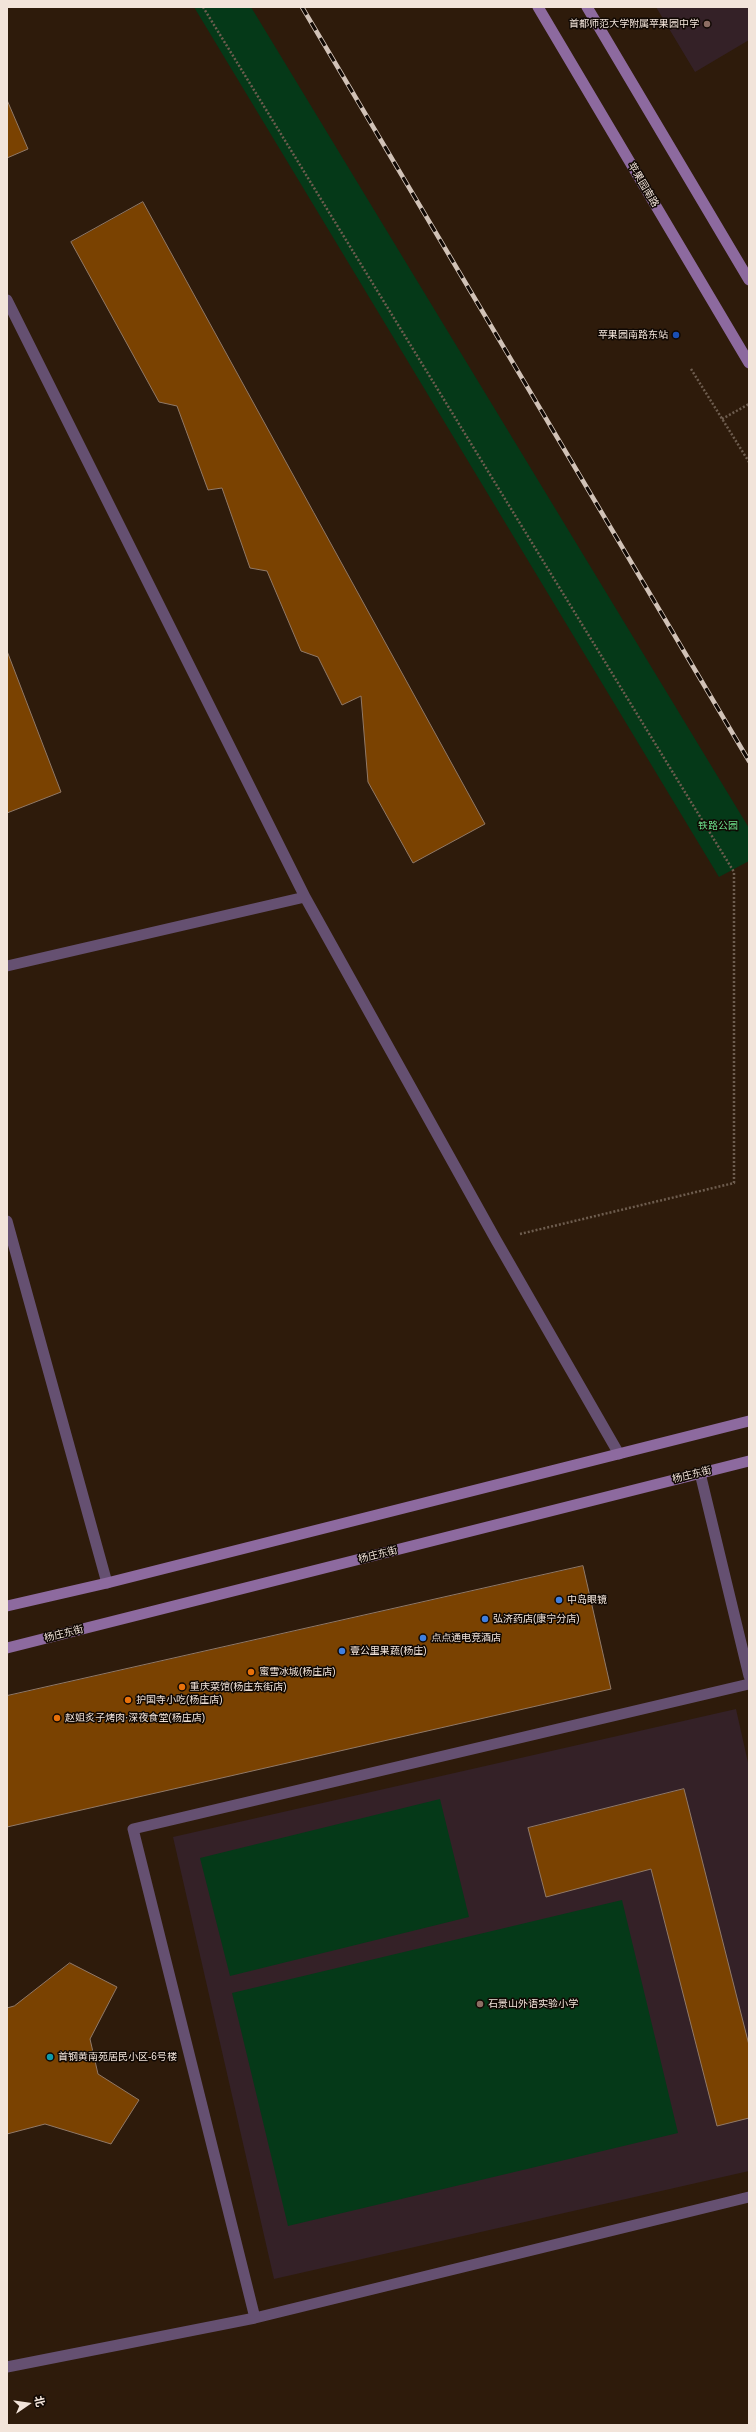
<!DOCTYPE html>
<meta charset="utf-8">
<style>
body{margin:0}
#map{position:relative;width:756px;height:2432px;overflow:hidden;background:#2e1b0b;font-family:Arial,"Noto Sans SC",sans-serif}
canvas{display:block}
.frame{position:absolute;inset:0;border:8px solid #f2e4da;pointer-events:none}
.north{position:absolute;left:8px;top:2384px;width:40px;height:40px;-webkit-text-stroke:3px #100803;paint-order:stroke;rotate:77deg;font-size:11px;font-weight:700;line-height:16px;text-align:center;color:#f2e4da}
.north::after{content:'';display:block;margin:auto;width:14px;height:18px;background:#f2e4da;clip-path:polygon(50% 0,100% 100%,50% 72%,0 100%)}
</style>
<div id="map">
<canvas width="756" height="2432"></canvas>
<div class="frame"></div>
<div class="north">北</div>
</div>
<script>
const g = document.querySelector('canvas').getContext('2d');
g.lineJoin = 'round';
function fillPath(path, color) {
  g.fillStyle = color;
  g.fill(path, 'evenodd');
}
function strokePath(path, color, width, dash) {
  g.strokeStyle = color;
  g.lineWidth = width;
  g.lineCap = dash ? 'butt' : 'round';
  g.setLineDash(dash || []);
  g.stroke(path);
}
function drawText(font, color, halo, rows, align = 'center') {
  g.font = font + ' Arial,"Noto Sans SC",sans-serif';
  g.lineWidth = 3;
  g.setLineDash([]);
  g.textBaseline = 'middle';
  g.strokeStyle = halo;
  g.fillStyle = color;
  for (const [text, x, y, turn = 0] of rows) {
    g.save();
    g.translate(x, y);
    g.rotate((+turn || 0) * Math.PI / 180);
    g.textAlign = isNaN(turn) ? turn : align;
    if (halo) g.strokeText(text, 0, 0);
    g.fillText(text, 0, 0);
    g.restore();
  }
}
fillPath(new Path2D(`
 M656,7H749V40L695,72Z
 M736,1709L749,1767V2171L274,2279L173,1837Z`), '#342127');
fillPath(new Path2D(`
 M194,7H251L749,828V861L719,877Z
 M440,1799L469,1917L230,1976L200,1858Z
 M622,1900L678,2133L288,2226L232,1993Z`), '#053918');
const building = new Path2D(`
 M7,100L28,149L7,158Z
 M143,202L485,824L413,863L368,782L361,696L342,705L318,657L301,651L267,571L250,568L222,488L208,490L177,406L159,402L71,242Z
 M7,651L61,792L7,813Z
 M583,1566L611,1689L7,1827V1696Z
 M684,1789L749,2045V2118L717,2126L651,1869L546,1897L528,1828Z
 M70,1963L117,1987L90,2039L98,2074L139,2100L111,2144L45,2124L7,2134V2008L14,2006Z`);
fillPath(building, '#7a4201');
strokePath(building, '#917967', 1);
strokePath(new Path2D(`
 M203,7L734,872V1183L520,1234
 M691,369L749,462
 M722,419L749,404`), '#6e5d4f', 2.5, [2, 2]);
strokePath(new Path2D(`
 M7,300L305,897
 M7,966L305,897L496,1240L619,1454
 M7,1221L107,1583
 M700,1473L749,1676
 M255,2318L133,1829L749,1684
 M7,2367L255,2318L749,2197`), '#655071', 11);
strokePath(new Path2D(`
 M538,7L749,363
 M587,7L749,280
 M7,1606L107,1583L749,1421
 M7,1648L749,1461`), '#8d6a9f', 11);
const rail = new Path2D(`
 M302,7L749,761`);
strokePath(rail, '#d1c2b7', 4.5);
strokePath(rail, '#100803', 3, [9]);
for (const [x, y, r, color] of [
 [707,24,4,"#8d6e63"],
 [676,335,4,"#1a4fb4"],
 [559,1600,4,"#3f7fe0"],
 [485,1619,4,"#3f7fe0"],
 [423,1638,4,"#3f7fe0"],
 [342,1651,4,"#3f7fe0"],
 [251,1672,4,"#e8710a"],
 [182,1687,4,"#e8710a"],
 [128,1700,4,"#e8710a"],
 [57,1718,4,"#e8710a"],
 [480,2004,4,"#8d6e63"],
 [50,2057,4,"#0f9aa8"]
]) {
  const dot = new Path2D();
  dot.arc(x, y, r, 0, 2 * Math.PI);
  g.fillStyle = color;
  g.fill(dot);
  strokePath(dot, '#100803', 1.5);
}
drawText('10px', '#f2e4da', '#100803', [
 ["首都师范大学附属苹果园中学",699,24,"right"],
 ["苹果园南路东站",668,335,"right"],
 ["中岛眼镜",567,1600],
 ["弘济药店(康宁分店)",493,1619],
 ["点点通电竞酒店",431,1638],
 ["壹公里果蔬(杨庄)",350,1651],
 ["蜜雪冰城(杨庄店)",259,1672],
 ["重庆菜馆(杨庄东街店)",190,1687],
 ["护国寺小吃(杨庄店)",136,1700],
 ["赵姐炙子烤肉·深夜食堂(杨庄店)",65,1718],
 ["石景山外语实验小学",488,2004],
 ["首钢黄南苑居民小区-6号楼",58,2057]
], 'left');
drawText('10px', '#f2e4da', '#100803', [
 ["苹果园南路",643,185,59],
 ["杨庄东街",692,1475,-14],
 ["杨庄东街",378,1555,-14],
 ["杨庄东街",64,1634,-14]
]);
drawText('10px', '#6de08b', '#100803', [
 ["铁路公园",718,826]
]);
</script>
